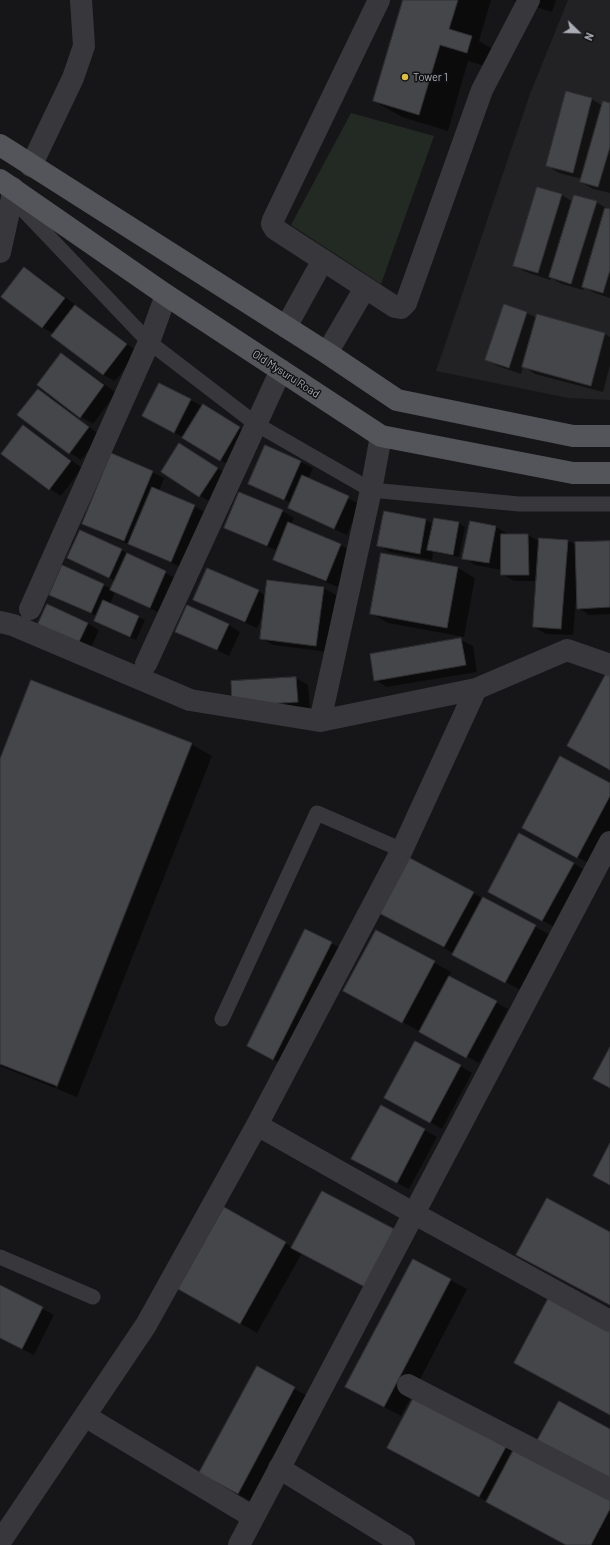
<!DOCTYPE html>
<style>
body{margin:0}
#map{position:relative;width:610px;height:1545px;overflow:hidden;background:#161618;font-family:Barlow,sans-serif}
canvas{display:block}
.north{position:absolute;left:558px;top:12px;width:40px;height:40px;-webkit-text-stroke:3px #111113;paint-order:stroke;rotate:113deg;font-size:11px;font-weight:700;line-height:16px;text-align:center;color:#aaacb6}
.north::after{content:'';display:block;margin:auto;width:14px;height:18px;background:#aaacb6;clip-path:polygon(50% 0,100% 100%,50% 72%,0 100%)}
</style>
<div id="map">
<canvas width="610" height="1545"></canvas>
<div class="north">N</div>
</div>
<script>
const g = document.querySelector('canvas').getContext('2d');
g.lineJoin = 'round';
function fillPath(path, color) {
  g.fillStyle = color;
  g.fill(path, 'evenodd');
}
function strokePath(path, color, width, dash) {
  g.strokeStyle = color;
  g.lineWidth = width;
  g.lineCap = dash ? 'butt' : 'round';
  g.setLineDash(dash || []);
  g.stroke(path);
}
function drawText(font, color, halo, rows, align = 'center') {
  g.font = font + ' Barlow,sans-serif';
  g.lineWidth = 3;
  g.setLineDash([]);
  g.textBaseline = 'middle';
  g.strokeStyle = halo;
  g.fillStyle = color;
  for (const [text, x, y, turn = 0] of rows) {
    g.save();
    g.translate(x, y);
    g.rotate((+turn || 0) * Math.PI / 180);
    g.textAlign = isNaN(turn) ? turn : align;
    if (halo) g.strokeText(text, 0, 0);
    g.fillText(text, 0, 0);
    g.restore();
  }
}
fillPath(new Path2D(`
 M568,0H610V400L568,398L436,371L530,94Z`), '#222224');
fillPath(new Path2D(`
 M351,113L434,136L381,284L291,225Z`), '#232a24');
fillPath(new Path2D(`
 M404,0H491L479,41L500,53L496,69L468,61L448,131L402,117L374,101Z
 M513,0H556L552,12Z
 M567,92L592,99L603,106L610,104V193L593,189L581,182L582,179L559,173L548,166Z
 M537,188L562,195L573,202H596L610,210V298L595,293L584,287L583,290L562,284L551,278L550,280L526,272L514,265Z
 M24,268L36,275L77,306L76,307L87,313L138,352L115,381L103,375L52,336L54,334L43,328L2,297Z
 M505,305L527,313L537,318L538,316L605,334L610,337V365L603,392L535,374L523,366L521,374L498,366L486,359Z
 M61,354L73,361L116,393L93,424L81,417Z
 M160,384L215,413L251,435L232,467L183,437L155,423Z
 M38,390L50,397L100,435L81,460L70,453Z
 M24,426L35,433L82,468L61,496L50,489Z
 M266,446L301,462L313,468L308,479L360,504L347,535L301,514L289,507L291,503L249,483Z
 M191,451L229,475L212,503L162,472Z
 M152,472L164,478L159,491L194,506L206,513L183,568L95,530L83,523Z
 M282,511L294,518L291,525L340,545L352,551L338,587L286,566L274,559L278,551L237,534L225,527Z
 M385,512L426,520L433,524L434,519L459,523L465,527L459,557L433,552L432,560L390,552L379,545Z
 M471,522L496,527L508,534V535H528L540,542L567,540L576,545L610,542V614L589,615L578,608L577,599H576L573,635L546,634L534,627L537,581H514L502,574V570L475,565L464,558Z
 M81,531L122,550L133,558L178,579L162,614L115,592L110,604L145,620L136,640L101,624L97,616L62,601L51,594L62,567L112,589L115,581L68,558Z
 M382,554L458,568L475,578L464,637L388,623L371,613Z
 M324,588L336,595L328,652L273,645L261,638L264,613L257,628L206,606L194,599L258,591L266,596Z
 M87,623L99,630L90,650L50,632Z
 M229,625L240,632L229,656L177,631Z
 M461,640L473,646L477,672L387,687L375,680Z
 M296,678L308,685L310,708L233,706L232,682Z
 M191,744L212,756L77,1097L57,1089L192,745H190L55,1088L0,1066V762Z
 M610,784V837L594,866L540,837Z
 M573,863L590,873L560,930L506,901Z
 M473,893L552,936L522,991L397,922Z
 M377,931L451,972L449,977L508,1009L479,1063L361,1000Z
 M331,943L343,949L285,1065L260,1053Z
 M460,1066L472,1073L442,1129L398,1105Z
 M381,1106L437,1137L409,1189L364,1166Z
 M224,1208L302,1253L257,1333L196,1298Z
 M413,1260L467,1289L401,1416L363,1396Z
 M0,1286L54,1315L34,1355L0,1338Z
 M257,1368L311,1398L255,1503L217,1483Z
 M415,1396L610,1501V1545H567L405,1457Z`), '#0007');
const building = new Path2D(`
 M403,0H458L449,29L472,36L467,53L440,45L419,115L373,101Z
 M566,91L592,98L573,173L546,166Z
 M603,101L610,103V147L598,187L580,182Z
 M537,187L562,194L538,273L513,266Z
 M574,195L597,201L571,284L549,277Z
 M605,208L610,209V270L603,293L582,287Z
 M24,267L65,298L42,328L1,297Z
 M504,304L527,312L509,368L485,360Z
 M75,305L127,344L103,375L51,336Z
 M537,314L605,333L591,386L522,367Z
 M61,353L104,385L80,418L37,385Z
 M159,383L191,399L174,433L142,416Z
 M38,389L89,427L69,454L17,415Z
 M203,404L240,427L220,461L182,438Z
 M23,425L71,461L49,490L1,454Z
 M179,443L218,468L199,497L161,472Z
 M265,445L301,461L284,500L248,484Z
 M111,453L153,471L124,541L82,524Z
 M302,475L349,496L334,529L288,508Z
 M152,487L195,505L171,562L128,544Z
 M239,492L283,510L267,546L224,528Z
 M384,511L426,519L420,554L377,546Z
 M434,518L459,522L453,555L427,550Z
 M470,521L496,526L489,563L462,559Z
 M288,522L341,544L326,581L273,560Z
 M80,530L122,549L109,578L67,558Z
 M501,534H528L529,575H501Z
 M539,538L568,540L561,629L533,627Z
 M610,541V607L577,609L575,542Z
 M127,553L166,571L150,608L110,590Z
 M381,553L458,567L447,628L370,614Z
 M62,565L104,584L91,613L49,595Z
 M207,568L259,590L245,622L193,600Z
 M267,580L324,587L316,646L260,639Z
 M103,600L139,616L130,637L94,621Z
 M47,604L88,623L78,644L37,626Z
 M187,605L229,624L217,650L175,632Z
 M461,638L466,665L374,681L370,654Z
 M607,672L610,673V770L567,746Z
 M296,677L298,702L232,706L231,681Z
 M31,680L192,743L57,1086L0,1064V759Z
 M560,756L610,783V796L577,858L522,828Z
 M519,833L574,863L542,921L488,892Z
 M408,857L474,892L444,947L379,913Z
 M483,897L536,925L505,983L452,955Z
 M305,929L332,942L273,1060L247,1046Z
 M376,930L435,961L402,1023L343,991Z
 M449,976L497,1001L466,1058L419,1032Z
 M415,1041L461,1065L430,1123L384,1098Z
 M610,1047V1088L593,1079Z
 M381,1105L425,1129L397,1183L351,1159Z
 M610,1143V1185L593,1176Z
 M322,1191L396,1230L365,1287L291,1248Z
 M547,1198L610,1232V1305L516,1255Z
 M224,1207L286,1242L240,1324L178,1289Z
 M413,1259L451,1279L384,1407L345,1387Z
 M0,1285L43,1307L22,1349L0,1338Z
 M549,1297L610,1330V1415L514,1363Z
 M257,1366L295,1387L238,1494L199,1473Z
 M415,1395L507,1445L479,1497L387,1448Z
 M559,1401L610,1429V1487L534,1446Z
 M514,1449L610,1500V1509L591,1545H566L486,1502Z`);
fillPath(building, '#45464a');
strokePath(building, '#313033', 1);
strokePath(new Path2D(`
 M12,198L149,342L256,424L371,490L519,504H610
 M222,1019L317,813L402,850
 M0,1257L93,1297`), '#38383c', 15);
strokePath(new Path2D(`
 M379,0L273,220L272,224L275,229L395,307L401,308L406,303L482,90L529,0
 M31,166L73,78L84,46L81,0
 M0,252L12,198L13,188
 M286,327L323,260
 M327,353L365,288
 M30,609L149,342L166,295
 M0,622L13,625L190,700L320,721L476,689L567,650L610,665
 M146,664L281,370
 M320,721L371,490L381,436
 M257,1125L413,1213L610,1321
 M408,1385L610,1489
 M85,1416L253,1517
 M279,1468L404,1545
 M0,1542L146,1325L257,1125L402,850L476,689
 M239,1545L610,842`), '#38383c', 22);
strokePath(new Path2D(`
 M0,145L327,353L397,400L573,436H610
 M0,180L166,295L381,436L573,473H610`), '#54555b', 22);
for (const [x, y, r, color] of [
 [405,77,4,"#dbbc4a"]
]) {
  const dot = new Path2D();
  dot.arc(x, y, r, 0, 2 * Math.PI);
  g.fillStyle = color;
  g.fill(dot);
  strokePath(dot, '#111113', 1.5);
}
drawText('11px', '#aaacb6', '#111113', [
 ["Tower 1",413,77]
], 'left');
drawText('11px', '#aaacb6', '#111113', [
 ["Old Mysuru Road",286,374,33]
]);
</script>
